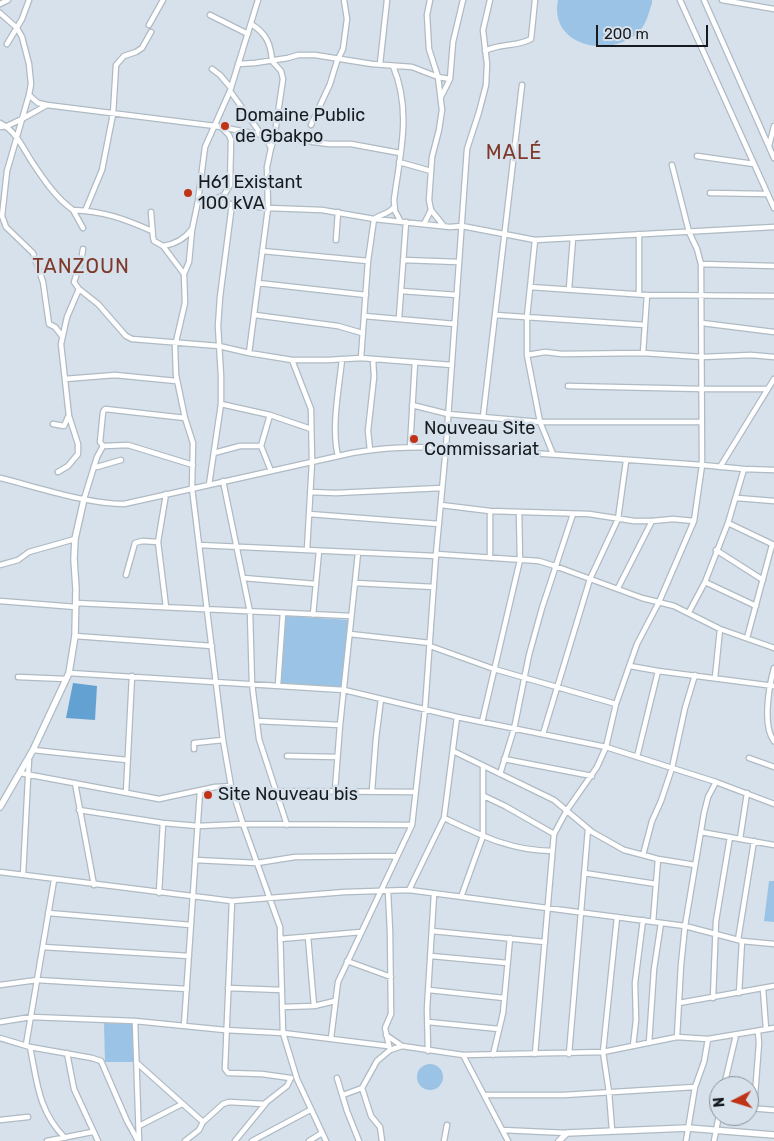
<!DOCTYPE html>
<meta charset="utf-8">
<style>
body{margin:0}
#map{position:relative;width:774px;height:1141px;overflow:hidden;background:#d6e1eb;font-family:Rubik,sans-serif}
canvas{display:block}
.north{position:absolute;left:709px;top:1076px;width:50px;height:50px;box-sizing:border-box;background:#d6e1eb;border:1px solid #8a9299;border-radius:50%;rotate:265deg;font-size:14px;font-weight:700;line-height:20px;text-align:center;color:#171b1f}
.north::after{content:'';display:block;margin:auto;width:18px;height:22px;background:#bf3416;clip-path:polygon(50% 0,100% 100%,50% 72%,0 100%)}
.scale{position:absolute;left:596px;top:25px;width:112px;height:22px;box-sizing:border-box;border:2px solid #171b1f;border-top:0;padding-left:6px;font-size:15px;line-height:18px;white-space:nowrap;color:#171b1f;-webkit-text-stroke:4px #d6e1eb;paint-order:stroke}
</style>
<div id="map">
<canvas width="774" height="1141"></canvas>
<div class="north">N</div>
<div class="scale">200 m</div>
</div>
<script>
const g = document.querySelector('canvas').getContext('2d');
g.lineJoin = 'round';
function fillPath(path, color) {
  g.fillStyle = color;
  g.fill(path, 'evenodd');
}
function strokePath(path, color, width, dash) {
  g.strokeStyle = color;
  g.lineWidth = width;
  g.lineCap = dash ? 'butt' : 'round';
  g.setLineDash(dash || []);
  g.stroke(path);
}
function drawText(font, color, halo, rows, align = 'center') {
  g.font = font + ' Rubik,sans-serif';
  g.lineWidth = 5;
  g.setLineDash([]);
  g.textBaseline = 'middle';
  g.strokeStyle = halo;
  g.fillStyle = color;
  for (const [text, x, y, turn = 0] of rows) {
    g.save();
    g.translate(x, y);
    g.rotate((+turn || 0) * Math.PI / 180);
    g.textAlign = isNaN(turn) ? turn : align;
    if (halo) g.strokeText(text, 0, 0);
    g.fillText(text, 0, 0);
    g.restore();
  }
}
fillPath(new Path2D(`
 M558,0H652V3C649,12 647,21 642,28C617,60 548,49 558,0Z
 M286,616L350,620L343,687L281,683Z
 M769,881H774V922L764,921Z
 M104,1023L132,1024L134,1062H105Z
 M417 1077a13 13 0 1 1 26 0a13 13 0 1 1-26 0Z`), '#9bc3e5');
fillPath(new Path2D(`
 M73,683L97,686L95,720L66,718Z`), '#63a1d2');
const street = new Path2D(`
 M258,0L230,91L205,147L198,201L192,230L189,262L184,274L185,303L175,346L176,375L185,418L193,443L192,488L223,740L231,786L243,824L280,927L283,1033L297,1079L326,1141
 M430,0L427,15L429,49L438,77L442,110L439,130L432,157L429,200L431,210L443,225
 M680,0L774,208
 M704,0L774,158
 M722,0L774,9
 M0,4L8,0
 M0,13L17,28L22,37L29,64L31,84L29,95L7,171L2,216L6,227L33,253L43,282L49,324L55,327L62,336
 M210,15L248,34
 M251,24C266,33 271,44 272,61L281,71L283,79L274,140L271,148
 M149,25L163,0
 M7,44L22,19L29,0
 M485,51C500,43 517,47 531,39L535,0
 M238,64L255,63L288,58L298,55H315L372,64L412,67L438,77L450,79
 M380,64L387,0
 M393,66C412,111 400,154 394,200L395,211L401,222
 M212,69L220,75L231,88
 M230,91L261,134L268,142L271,148L267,167L268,208L249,353L292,360H328L361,358L452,365
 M29,95L38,103L47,105
 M441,97L450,79L453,42L463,0
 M0,123C16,131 23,148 32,162C44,180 56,198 73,210C103,211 125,219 152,231
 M311,125L330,84L337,61L343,49L347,19L344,0
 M0,127L7,126L22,119L47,105L215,126L274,137L329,144H351L400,153
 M769,146L774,126
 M697,156L754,164
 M399,162L431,171
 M710,193L767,194
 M198,201L268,208L322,210L374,219L450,227L462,226L535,240L774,227
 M211,201L224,195L230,185L231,140L229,135L221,127
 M73,210L83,228
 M85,211L102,170L113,114L116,65L124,56L136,52L142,48L151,32
 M151,212L153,237L154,241L163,246L184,274
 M424,224L431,210
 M639,234V294
 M336,240L338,212
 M535,240L527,317V355L540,422L553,454
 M163,246C175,244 184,240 191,230
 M83,249L81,262L74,282L79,289L98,304L126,336L132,339L219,346L249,353
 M262,251L368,261
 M403,260L459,262
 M701,264L774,266
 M258,283L366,295
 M530,287L647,295L774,296
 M569,289L573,238
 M401,291L457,295
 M255,315L338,326L362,333
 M495,315L645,325
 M364,316L455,324
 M399,318L406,222
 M702,323L774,332
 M643,353L647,295
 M527,355L545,352L562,354L643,353L702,357L751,355L774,357
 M361,358L368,261L374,219C381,214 389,214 394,207
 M292,360L311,409L312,462L307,550
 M65,379L115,375L176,381
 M568,386L702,389H767
 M221,404L270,415L261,446
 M412,405L448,414L540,422H702
 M270,415L311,429
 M483,417L522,85
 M53,424L64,426L68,417
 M103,446L100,442L103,412L105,409L185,418
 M410,447L415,362
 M370,450L368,431L374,377L373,359
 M214,453L240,446H261L271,471
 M338,456C331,427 339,389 342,359
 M94,466L97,467L121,460
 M720,467L774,379
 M58,472L68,466L78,454V444L69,416L61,344L67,317L79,289
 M0,478C37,487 87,504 124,504L352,453C384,447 414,447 446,447L702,465L744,469L774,470
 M223,481L250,612L252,684L259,739L287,825
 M209,485L221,404V376L218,326L220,297L232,204
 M310,492L336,493L442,488
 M737,498L774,501
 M84,499L97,457L103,446L128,445L193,465
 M441,505L490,511L589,514L634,521H652L673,519L694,521
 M309,514L439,524
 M728,523L774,545
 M199,545L436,556
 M716,550L763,580
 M436,554L539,561L555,566L642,598L674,606L720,629L774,648
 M490,558V511
 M0,565L18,560L29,552L75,539
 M126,575L135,543L142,541L158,542
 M243,578L316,584
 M705,582L756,606
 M355,583L434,587
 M618,588L652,521
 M0,601L76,607
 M76,603L351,616
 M166,607L158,542L166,494
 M689,612L705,582L728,523L744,469
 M313,615L319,551
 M350,634L430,643
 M75,636L212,646
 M747,638L772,545
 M430,646L494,669L616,704
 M630,666L658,671L774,686
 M774,668C769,686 762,726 774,741
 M69,673L344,690L457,717L606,747L716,782L774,804
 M18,677L66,679
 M715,678L720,629
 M278,685L283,613
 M257,721L340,725
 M482,722L520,560L519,512
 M543,734L590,579L618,519L626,461
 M194,749V743L223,740
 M33,750L127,760
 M453,751L554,800L592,832L624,850L658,859L695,865
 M287,756L337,757
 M637,757L658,671
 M749,758L774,767
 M504,759L592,776
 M20,773L159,799L215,787L231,786
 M500,774L514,729L529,655L542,608L573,514
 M75,783L94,885
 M335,790L340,725L358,553
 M276,791L415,792
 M372,791L376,738L381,699
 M126,793L132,676
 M484,796L505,806L554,834
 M79,810L163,823L198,826L243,824L412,825
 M444,818C480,835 511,851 552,851
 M701,832L774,845
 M740,839L747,793
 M643,855L652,821L661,801L672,768L685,708L695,675
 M195,860L257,863L295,857L397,856
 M0,872L232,901L345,892L409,890L685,926L742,941L774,944
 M584,873L656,884
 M23,875L29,759
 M409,890L444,818L457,717
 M388,891L390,931L391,1014L385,1028L390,1050L402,1046L463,1055L603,1052L677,1037L708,1039L774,1028
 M159,893L163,823
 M461,897L483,836V766
 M232,901L225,1069L228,1073L262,1074L290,1078
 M48,913L191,925
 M653,922L658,859
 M432,931L545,942
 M308,937L314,1006
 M280,939L361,932
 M738,940L754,841
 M43,947L189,956
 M431,956L507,963
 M347,961L391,977
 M0,985L37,980L187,989
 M228,988L282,990
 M763,989L766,1029
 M429,990L504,998
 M739,993L742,941
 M713,998L716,921L730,837
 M679,1003L774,986
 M282,1007L314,1006L335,1001
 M135,1021L139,1141
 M0,1022L31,1017L135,1021L225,1030L283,1033L388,1046
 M428,1022L499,1029
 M184,1026L200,791
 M386,1035L402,1046
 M677,1037L681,965L685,926L704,813L708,797L716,782
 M0,1038L30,1047L92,1058L101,1061L127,1121L138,1141
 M331,1038L338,982L412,825L425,709L436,554L446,447L467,149L479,112L486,85L487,64L483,30L490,0
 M649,1043L654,969L661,923
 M26,1045L54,880
 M633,1046L636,1020L635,983L643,920
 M30,1047C37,1081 38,1111 65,1138
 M428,1051L427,1009L434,894
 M67,1053L74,1089L98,1141
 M535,1054L554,834L567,810L597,767L606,747L616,704L637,644L659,602L694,521L702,465L701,264L697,249L689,232L672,165
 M569,1054L588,829
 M463,1055L508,1141
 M493,1055L503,1013L510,938
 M137,1063L203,1122
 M337,1078L347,1111L359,1141
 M724,1086L736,1035
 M362,1088L371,1116L380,1127L382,1141
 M343,1095L362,1088L377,1061L390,1050
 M484,1095H564L695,1087
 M749,1108L774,1110
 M754,1108L759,1043L758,1031
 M0,1120L28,1117
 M139,1126L182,1104
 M502,1130L567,1133
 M612,1130L609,1092L603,1052L617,917
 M47,1141L92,1132
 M185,1141L199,1130L203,1122L223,1104L229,1102L264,1104L287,1086L291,1078
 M235,1141L266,1103
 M252,1141L310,1110
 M309,1141L322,1133
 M444,1141L447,1125
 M686,1141L695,1087L704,1062L708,1039
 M714,1141L719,1115`);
const secondary = new Path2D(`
 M0,807L33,750L69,673L75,636L76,589L74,559L75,539L84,499
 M559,1141L567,1133L688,1128L774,1135`);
strokePath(street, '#afbac3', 7);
strokePath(secondary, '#afbac3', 8);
strokePath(street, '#fff', 4.5);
strokePath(secondary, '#fff', 5.5);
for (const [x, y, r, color] of [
 [225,126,5,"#bf3416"],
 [188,193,5,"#bf3416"],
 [414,439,5,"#bf3416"],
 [208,795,5,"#bf3416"]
]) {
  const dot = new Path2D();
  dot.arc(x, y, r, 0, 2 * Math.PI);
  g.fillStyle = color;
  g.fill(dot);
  strokePath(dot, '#d6e1eb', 2);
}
drawText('18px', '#171b1f', '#d6e1eb', [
 ["Domaine Public",235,116],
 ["de Gbakpo",235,137],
 ["H61 Existant",198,183],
 ["100 kVA",198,204],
 ["Nouveau Site",424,429],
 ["Commissariat",424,450],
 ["Site Nouveau bis",218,795]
], 'left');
g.letterSpacing = '1px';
drawText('20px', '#7e392a', '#d6e1eb', [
 ["MALÉ",514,153],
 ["TANZOUN",81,267]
]);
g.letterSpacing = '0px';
</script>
